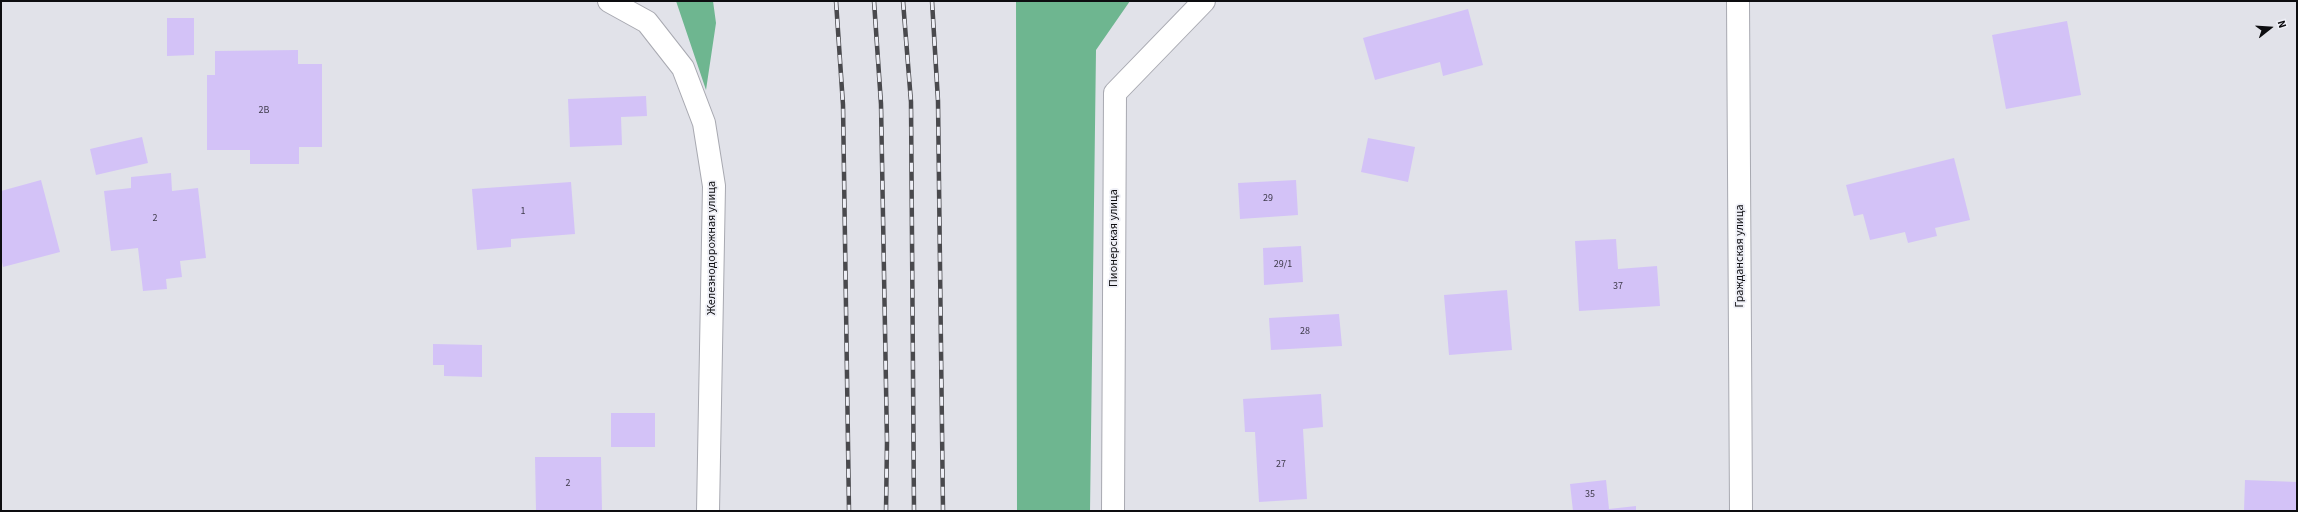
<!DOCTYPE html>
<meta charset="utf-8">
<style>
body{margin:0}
#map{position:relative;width:2298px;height:512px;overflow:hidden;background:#e1e2e9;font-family:"Source Sans 3",sans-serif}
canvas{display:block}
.frame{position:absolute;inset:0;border:2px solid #0d0d10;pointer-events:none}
.north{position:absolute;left:2250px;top:8px;width:40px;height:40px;-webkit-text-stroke:3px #eeeff6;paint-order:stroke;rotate:73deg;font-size:11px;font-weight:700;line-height:16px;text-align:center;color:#0d0d10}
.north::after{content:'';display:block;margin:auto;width:14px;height:18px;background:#0d0d10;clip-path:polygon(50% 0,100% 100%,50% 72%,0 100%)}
</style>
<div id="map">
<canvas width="2298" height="512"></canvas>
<div class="frame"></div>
<div class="north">N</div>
</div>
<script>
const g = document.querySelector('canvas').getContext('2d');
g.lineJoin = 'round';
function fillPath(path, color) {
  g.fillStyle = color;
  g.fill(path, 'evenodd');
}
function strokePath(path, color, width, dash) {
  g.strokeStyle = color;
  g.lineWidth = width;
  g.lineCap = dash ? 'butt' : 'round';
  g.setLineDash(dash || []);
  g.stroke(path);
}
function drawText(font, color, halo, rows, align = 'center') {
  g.font = font + ' "Source Sans 3",sans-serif';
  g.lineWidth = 3.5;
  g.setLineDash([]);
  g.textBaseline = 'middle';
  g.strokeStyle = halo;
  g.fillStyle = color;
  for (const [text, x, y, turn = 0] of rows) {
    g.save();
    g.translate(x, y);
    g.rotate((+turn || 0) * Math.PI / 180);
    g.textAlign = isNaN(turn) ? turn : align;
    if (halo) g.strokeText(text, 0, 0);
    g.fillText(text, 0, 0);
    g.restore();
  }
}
fillPath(new Path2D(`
 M676,1H713L716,23L706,90Z
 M1016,1H1130L1096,50L1090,511H1017Z`), '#6eb690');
fillPath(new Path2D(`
 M1468,9L1483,65L1443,76L1440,62L1375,80L1363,38Z
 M167,18H194V55L167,56Z
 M2067,21L2081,95L2006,109L1992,35Z
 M298,50V64H322V147H299V164H250V150H207V75H215V51Z
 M646,96L647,116L621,117L622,145L570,147L568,99Z
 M142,137L148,163L96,175L90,149Z
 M1368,138L1415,147L1408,182L1361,172Z
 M1954,158L1970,220L1935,228L1937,236L1908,243L1905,232L1870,240L1863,214L1854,216L1846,185Z
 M171,173L172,191L198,188L206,258L180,261L182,277L166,279L167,289L143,291L138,248L111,251L104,191L131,188V177Z
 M41,180L60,252L3,267L1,257V191Z
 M1296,180L1298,215L1240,219L1238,183Z
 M571,182L575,234L511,239V247L477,250L472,189Z
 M1616,239L1618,269L1657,266L1660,306L1579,311L1575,241Z
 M1301,246L1303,282L1264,285L1263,248Z
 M1507,290L1512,350L1449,355L1444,295Z
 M1339,314L1342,346L1271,350L1269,318Z
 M433,344L482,345V377L444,376V365H433Z
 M1321,394L1323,427L1303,429L1307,499L1259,502L1255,432H1245L1243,399Z
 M611,413H655V447H611Z
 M535,457H601L602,511H536Z
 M1606,480L1609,509L1636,506V511H1573L1570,484Z
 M2245,480L2297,482V511H2244Z`), '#d3c2f7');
const minor = new Path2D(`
 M609,1L647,22L683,68L704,123L714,186L708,511
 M1738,1L1741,511
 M1113,511L1115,93L1204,1`);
strokePath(minor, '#a8a9b1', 24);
strokePath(minor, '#fff', 22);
const rail = new Path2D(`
 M836,1L843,105L849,511
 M874,1L881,104L887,442L886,511
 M903,1L911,102L914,511
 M932,1L938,101L943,511`);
strokePath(rail, '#49494d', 4.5);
strokePath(rail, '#eeeff6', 3, [9]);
drawText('10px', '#3e3a4a', null, [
 ["2В",264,111],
 ["29",1268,199],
 ["1",523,212],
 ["2",155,219],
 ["29/1",1283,265],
 ["37",1618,287],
 ["28",1305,332],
 ["27",1281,465],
 ["2",568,484],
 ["35",1590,495]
]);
drawText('12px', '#0d0d10', '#eeeff6', [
 ["Пионерская улица",1114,238,-90],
 ["Железнодорожная улица",712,248,-90],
 ["Гражданская улица",1740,256,-90]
]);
</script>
